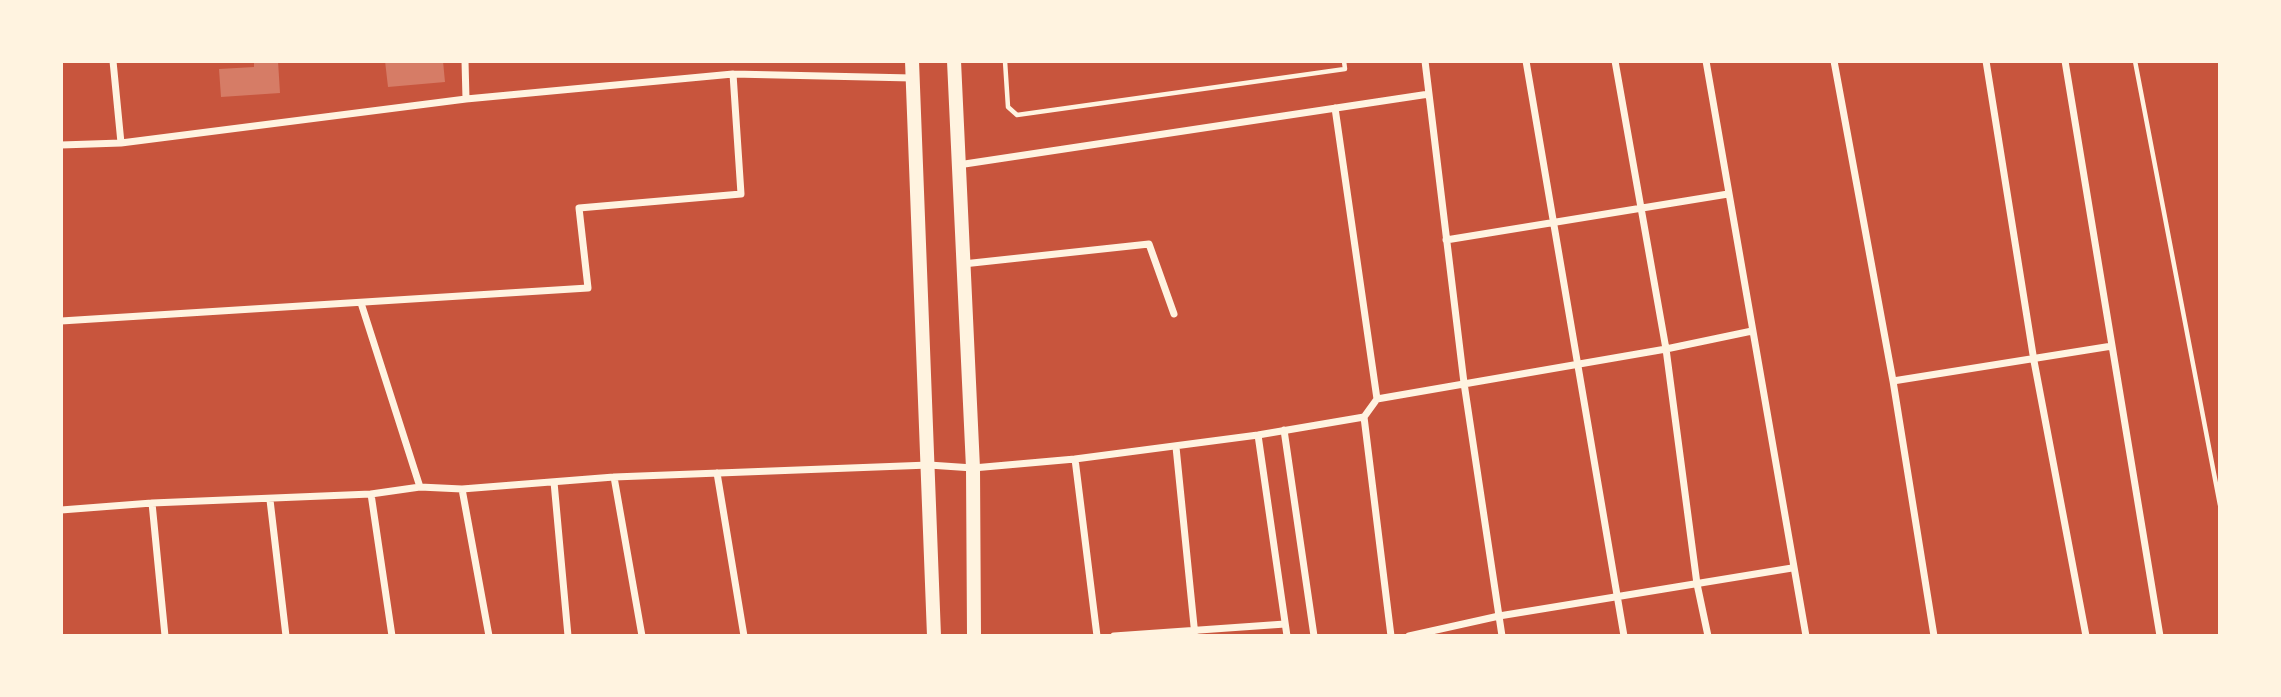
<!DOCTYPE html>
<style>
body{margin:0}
#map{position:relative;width:2281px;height:697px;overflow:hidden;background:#c8553d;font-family:Ubuntu,sans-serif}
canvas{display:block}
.frame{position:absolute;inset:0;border:63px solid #fff3e0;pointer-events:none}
</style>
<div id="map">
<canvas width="2281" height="697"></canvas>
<div class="frame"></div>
</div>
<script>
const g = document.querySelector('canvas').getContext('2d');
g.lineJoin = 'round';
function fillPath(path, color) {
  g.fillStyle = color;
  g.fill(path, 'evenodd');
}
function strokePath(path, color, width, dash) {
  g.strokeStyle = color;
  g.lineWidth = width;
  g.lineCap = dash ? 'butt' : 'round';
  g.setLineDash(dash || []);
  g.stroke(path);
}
fillPath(new Path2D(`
 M254,61H278L280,93L221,97L219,69L254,67Z
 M385,61H443L445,82L388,87Z`), '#d67c66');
strokePath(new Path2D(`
 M1005,61L1008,107L1017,115L1345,69L1344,61
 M2135,61L2220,505`), '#fff3e0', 4.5);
strokePath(new Path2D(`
 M113,61L121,143
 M465,61L466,99
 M1425,61L1464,383L1502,636
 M1526,61L1624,636
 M1615,61L1666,349L1697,584L1708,636
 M1706,61L1806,636
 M1834,61L1893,381L1934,636
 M1986,61L2034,361L2086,636
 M2065,61L2160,636
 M1335,108L1377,399L1364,417L1391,636
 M61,145L121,143L466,99L733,74L912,78
 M958,165L1429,94
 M1446,240L1728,194
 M963,264L1149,244L1174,314
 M361,303L420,487
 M61,321L588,288L579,208L741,194L733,74
 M1893,381L2112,346
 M1377,399L1666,349L1752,331
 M1284,430L1314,636
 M1258,435L1287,636
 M1176,447L1195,636
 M1075,459L1258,435L1364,417
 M717,473L744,636
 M614,477L642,636
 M554,482L568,636
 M462,489L489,636
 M371,494L392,636
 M270,500L286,636
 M152,503L165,636
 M61,510L152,503L371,494L420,487L462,489L614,477L929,465L973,468L1075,459L1097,636
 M1114,636L1285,624
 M1409,636L1499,616L1792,568`), '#fff3e0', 7);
strokePath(new Path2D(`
 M912,61L934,636
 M954,61L973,468L974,636`), '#fff3e0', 14);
</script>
